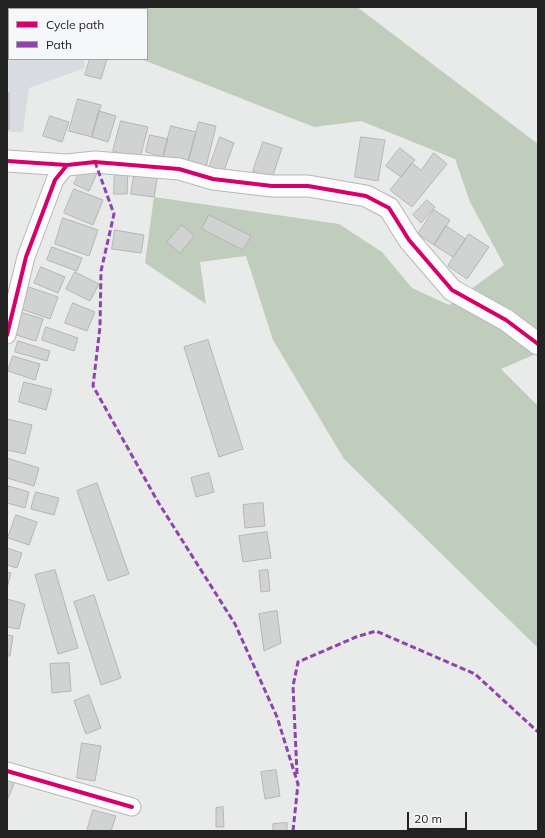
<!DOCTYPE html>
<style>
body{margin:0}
#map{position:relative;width:545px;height:838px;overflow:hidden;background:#e9eaea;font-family:Mulish,sans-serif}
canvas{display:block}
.frame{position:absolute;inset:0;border:8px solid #232324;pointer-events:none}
.legend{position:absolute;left:8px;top:8px;width:140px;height:52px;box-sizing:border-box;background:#f6f7f9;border:1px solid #a2a2a4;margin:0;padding:5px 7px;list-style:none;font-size:12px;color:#232324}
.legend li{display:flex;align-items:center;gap:8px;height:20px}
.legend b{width:20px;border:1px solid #a2a2a4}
.scale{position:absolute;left:407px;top:812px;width:60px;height:18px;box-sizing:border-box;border:2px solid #232324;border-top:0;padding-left:5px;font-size:12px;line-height:14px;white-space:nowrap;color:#232324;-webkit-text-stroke:3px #f6f7f9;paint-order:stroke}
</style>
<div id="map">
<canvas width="545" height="838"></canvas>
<div class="frame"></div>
<ul class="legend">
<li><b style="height:5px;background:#d6006c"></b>Cycle path</li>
<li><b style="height:5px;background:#8e44ad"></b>Path</li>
</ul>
<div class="scale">20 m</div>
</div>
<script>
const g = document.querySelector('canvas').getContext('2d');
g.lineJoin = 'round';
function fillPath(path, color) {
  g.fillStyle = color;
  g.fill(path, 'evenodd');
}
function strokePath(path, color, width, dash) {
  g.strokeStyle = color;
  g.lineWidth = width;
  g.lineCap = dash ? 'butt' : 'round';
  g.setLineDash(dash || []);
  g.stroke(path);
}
fillPath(new Path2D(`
 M7,7H89L90,9H9V59H84L85,68L29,88L23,131L21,132H7Z`), '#d8dbe0');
fillPath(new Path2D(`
 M89,7H357L538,144V353L501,369L538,406V648L344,459L273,340L246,256L200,262L206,304L145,263L154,197L339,224L382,252L412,288L449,305L504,265L470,202L455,159L361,121L314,127L141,59H147V9H90Z`), '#c0ccbc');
const building = new Path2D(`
 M52,7H76V9H52Z
 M90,59H107L101,79L85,75Z
 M7,93H9V129H7Z
 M78,99L101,105L92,137L69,131Z
 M99,111L116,116L108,142L92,137Z
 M50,116L69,122L62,142L43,136Z
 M121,121L148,127L140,158L113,151Z
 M199,122L216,126L206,167L188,163Z
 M171,126L196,132L188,163L163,157Z
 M150,135L168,139L163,157L146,152Z
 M220,137L234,143L222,176L208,171Z
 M361,137L385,140L378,181L355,177Z
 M263,142L282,148L272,178L253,171Z
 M400,148L415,160L401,177L386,166Z
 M434,153L447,164L412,207L390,190L412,163L421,170Z
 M82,167L97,173L89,191L74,184Z
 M115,170L128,171L127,194H114Z
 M135,170L158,175L154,197L131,194Z
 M74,189L103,200L93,225L64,213Z
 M427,200L435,207L421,223L413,215Z
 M434,210L450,220L434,245L418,234Z
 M209,215L251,236L243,250L202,229Z
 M63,218L98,230L89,256L55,244Z
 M182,225L194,236L180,253L167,242Z
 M446,226L466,239L453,257L434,245Z
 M115,230L144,235L141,253L112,249Z
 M469,234L489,247L467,279L448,266Z
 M52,247L82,258L77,271L47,260Z
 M41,267L65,277L58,293L34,283Z
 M75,272L99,284L90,301L66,289Z
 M29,287L58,297L50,319L21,309Z
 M73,303L95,312L87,331L65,323Z
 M20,312L43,319L36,341L13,334Z
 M46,327L78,338L74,351L42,340Z
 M208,340L243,449L219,457L184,347Z
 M18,341L50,351L47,361L15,352Z
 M13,356L40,364L35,380L8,371Z
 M24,382L52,389L46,410L19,402Z
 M7,419L32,425L25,454L7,450Z
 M7,458L39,468L34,486L7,478Z
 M209,473L214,492L196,497L191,478Z
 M97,483L129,574L108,581L77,491Z
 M9,486L29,492L25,508L7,503V493Z
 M36,492L59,498L54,515L31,509Z
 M263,503L265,526L245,528L243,505Z
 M16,515L37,522L29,545L8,538Z
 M267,532L271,558L243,562L239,536Z
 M7,548L22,553L17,568L7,565Z
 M55,570L78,648L58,654L35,575Z
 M268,570L270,591L261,592L259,571Z
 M7,572L11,573L7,588Z
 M94,595L121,678L101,685L74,602Z
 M7,599L25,604L19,629L7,627Z
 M277,611L281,643L264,651L259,614Z
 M7,635L13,636L10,656H7Z
 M69,663L71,691L52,693L50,664Z
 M89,695L101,728L86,734L74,701Z
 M82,743L101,746L95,781L77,778Z
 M276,770L280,796L265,799L261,772Z
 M7,778L15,781L7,801Z
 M223,807L224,827H216V808Z
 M93,810L116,816L111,831H87Z
 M287,823V831H273V824Z`);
fillPath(building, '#d1d2d2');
strokePath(building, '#b5b5b5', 1);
const minor = new Path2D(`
 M7,335L26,257L55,180L67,165
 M7,771L132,807`);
const tertiary = new Path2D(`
 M7,161L67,165L95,162L179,169L213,179L272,186H308L366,196L389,208L409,240L452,290L506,320L538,344`);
strokePath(minor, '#b8b8b8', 19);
strokePath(tertiary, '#b8b8b8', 23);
strokePath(minor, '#fcfcfc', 17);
strokePath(tertiary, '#fcfcfc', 21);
strokePath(new Path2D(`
 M95,162L114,214L101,271L100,327L93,386L158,502L235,624L277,717L298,784L293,831
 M297,774L293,686L298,662L356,637L376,631L475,674L538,732`), '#8e44ad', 3, [6, 3]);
strokePath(new Path2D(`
 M7,161L67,165L95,162L179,169L213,179L272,186H308L366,196L389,208L409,240L452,290L506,320L538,344
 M7,335L26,257L55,180L67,165
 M7,771L132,807`), '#d6006c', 4);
</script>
